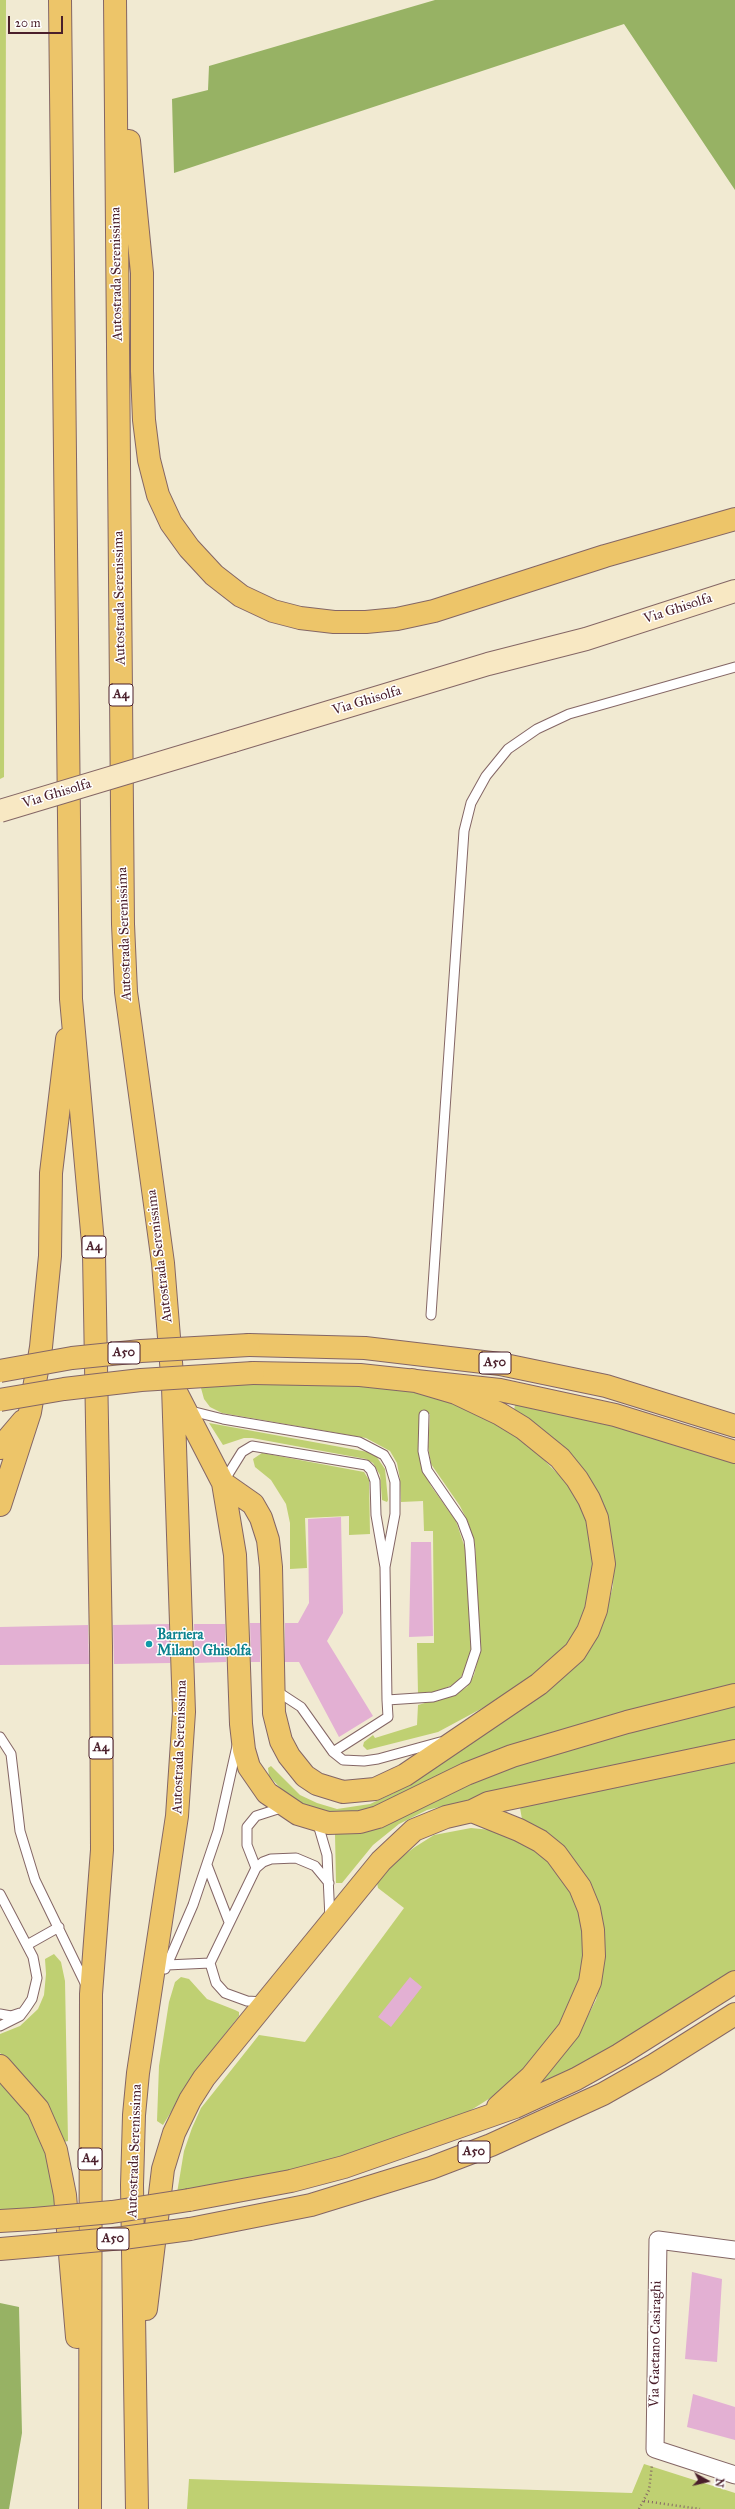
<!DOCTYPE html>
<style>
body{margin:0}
#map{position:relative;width:735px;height:2509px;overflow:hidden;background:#f1ead2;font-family:"IM FELL Great Primer",serif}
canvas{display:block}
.north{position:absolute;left:687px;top:2461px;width:40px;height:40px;-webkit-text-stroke:3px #fff;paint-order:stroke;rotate:98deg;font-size:11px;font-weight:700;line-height:16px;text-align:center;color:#4a1f2b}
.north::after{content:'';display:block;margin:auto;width:14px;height:18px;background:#4a1f2b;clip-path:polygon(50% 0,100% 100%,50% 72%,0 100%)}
.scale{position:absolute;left:8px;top:16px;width:55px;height:18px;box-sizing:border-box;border:2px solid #4a1f2b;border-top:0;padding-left:5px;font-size:12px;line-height:14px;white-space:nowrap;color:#4a1f2b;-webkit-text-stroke:3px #fff;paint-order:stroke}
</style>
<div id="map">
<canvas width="735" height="2509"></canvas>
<div class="north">N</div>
<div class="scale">20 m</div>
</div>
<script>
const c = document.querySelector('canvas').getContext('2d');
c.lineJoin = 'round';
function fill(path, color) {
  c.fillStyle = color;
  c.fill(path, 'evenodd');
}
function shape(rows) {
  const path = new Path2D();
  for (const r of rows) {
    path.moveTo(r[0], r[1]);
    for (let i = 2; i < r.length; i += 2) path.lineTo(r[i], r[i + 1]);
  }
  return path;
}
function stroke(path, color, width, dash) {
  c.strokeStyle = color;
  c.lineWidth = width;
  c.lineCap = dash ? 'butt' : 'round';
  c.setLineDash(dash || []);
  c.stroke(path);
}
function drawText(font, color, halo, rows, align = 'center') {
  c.font = font + ' "IM FELL Great Primer",serif';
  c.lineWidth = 3;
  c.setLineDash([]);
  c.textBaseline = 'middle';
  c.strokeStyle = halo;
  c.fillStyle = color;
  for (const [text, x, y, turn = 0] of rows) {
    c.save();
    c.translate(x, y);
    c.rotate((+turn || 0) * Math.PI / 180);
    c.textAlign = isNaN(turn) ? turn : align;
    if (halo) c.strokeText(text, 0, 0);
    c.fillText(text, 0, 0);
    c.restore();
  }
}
const green = shape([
 [0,0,6,0,4,777,0,779],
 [321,1382,409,1390,463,1407,495,1424,527,1443,572,1488,587,1517,593,1544,593,1577,588,1602,578,1627,563,1649,541,1671,503,1697,438,1732,367,1750,363,1746,364,1742,373,1735,375,1738,417,1725,418,1705,456,1694,467,1687,474,1675,480,1650,475,1544,468,1522,460,1506,431,1464,428,1447,430,1414,419,1413,419,1453,424,1470,431,1486,456,1521,466,1551,471,1648,470,1663,457,1683,436,1692,418,1694,417,1643,434,1643,433,1531,424,1531,423,1501,401,1502,400,1479,397,1463,390,1451,366,1438,222,1413,210,1407,204,1399,201,1388,204,1385],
 [519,1404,628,1429,735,1463,735,1687,369,1810,325,1815,292,1800,269,1776,268,1768,271,1766,300,1795,317,1803,337,1809,370,1804,394,1793,495,1724,585,1654,604,1620,613,1586,614,1553,609,1527,514,1410,515,1405],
 [209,1423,368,1452,376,1456,385,1469,388,1500,387,1502,382,1500,380,1475,373,1463,366,1459,252,1438,244,1438,223,1445],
 [262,1453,364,1472,369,1480,370,1534,349,1535,349,1516,305,1518,307,1568,290,1569,290,1523,286,1504,271,1480,255,1467,253,1459],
 [735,1704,735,1742,544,1782,427,1810,399,1824,373,1845,342,1883,336,1883,335,1834,453,1787,553,1753],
 [735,1760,735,1970,629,2041,544,2084,541,2079,561,2058,580,2031,596,2000,603,1971,605,1945,603,1921,596,1897,522,1819,520,1808,523,1805],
 [471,1828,491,1830,533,1847,552,1862,565,1878,582,1918,585,1966,568,2013,540,2055,495,2095,468,2112,315,2167,177,2193,184,2151,192,2128,201,2108,217,2088,259,2035,305,2042,404,1908,378,1888,377,1883,396,1861,415,1847,434,1835],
 [54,1954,61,1962,65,1981,68,2141,64,2142,11,2064,0,2053,0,2034,20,2026,38,2009,44,1995,46,1974,45,1959],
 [181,1977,189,1979,207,1999,235,2010,239,2012,239,2016,198,2068,163,2125,157,2121,159,2066,169,2002,175,1982],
 [0,2080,33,2117,47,2148,57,2208,0,2212],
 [644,2464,735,2493,735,2509,187,2509,189,2479,632,2493]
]);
const forest = shape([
 [435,0,735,0,735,190,624,24,174,173,172,99,208,90,209,66],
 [0,2303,19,2307,22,2433,9,2509,0,2509]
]);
const building = shape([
 [341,1517,343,1613,327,1641,373,1716,339,1737,299,1662,285,1662,285,1623,298,1623,309,1603,308,1519],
 [411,1542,431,1542,433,1636,409,1637],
 [250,1623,260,1623,260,1662,251,1662],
 [169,1624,170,1663,114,1664,113,1625],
 [194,1624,225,1624,226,1662,195,1663],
 [88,1625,89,1664,0,1665,0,1627],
 [410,1977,422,1987,391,2027,378,2017],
 [692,2272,722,2279,717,2362,685,2359],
 [693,2394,735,2407,735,2440,687,2427]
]);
const path = shape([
 [644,2501,700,2509],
 [639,2509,649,2490,652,2465]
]);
const lane = shape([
 [431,1315,464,831,471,803,486,776,508,749,537,729,569,714,735,667],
 [187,1410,223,1419,359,1442,384,1455,390,1465,395,1482,395,1514,385,1567,376,1515,375,1481,371,1470,366,1465,252,1446,242,1452,224,1481],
 [385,1567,387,1700,433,1697,453,1691,466,1680,476,1650,470,1550,469,1540,462,1521,427,1470,423,1451,424,1415],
 [275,1690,301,1707,333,1752,343,1760,364,1761,378,1759,440,1742],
 [0,1737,11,1754,20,1831,35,1880,86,1985],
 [333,1752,388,1717,387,1700],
 [317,1821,327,1855,330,1919],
 [207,1865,229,1922],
 [256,1868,263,1862,271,1859,296,1858,315,1866,329,1883],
 [0,1894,33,1957,37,1978,32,1999,26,2008,20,2016,0,2026],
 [27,1945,59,1927],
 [167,1965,193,1905,218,1831,237,1746],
 [165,1969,167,1965,210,1963],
 [264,2002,247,2001,225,1993,216,1983,210,1963,256,1868,247,1845,247,1827,256,1816,284,1807],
 [0,2014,11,2016,20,2013]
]);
const street = shape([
 [735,2250,658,2240,655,2449,735,2475]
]);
const secondary = shape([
 [233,741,488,664,586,639,735,591]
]);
const highway = shape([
 [60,0,71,999,94,1254,101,1646,102,1850,91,1994,90,2509],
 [115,0,123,924,126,992,163,1263,173,1387,184,1712,177,1816,138,2073,134,2115,132,2185,137,2509],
 [129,141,142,273,142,371,144,420,149,460,158,495,171,523,189,548,214,575,241,596,273,611,300,618,334,622,366,622,397,619,434,611,605,556,735,519],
 [249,1345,365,1348,500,1364,606,1386,735,1426],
 [253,1373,360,1375,500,1390,615,1415,735,1452],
 [175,1390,223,1483,235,1555,241,1724,244,1750,249,1767,267,1793,298,1814,328,1823,360,1822,378,1817,466,1774,512,1756,627,1722,735,1695],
 [0,1448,23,1421],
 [223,1483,253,1504,261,1518,268,1540,271,1567,274,1713,281,1741,289,1756,305,1776,317,1784,343,1792,375,1789,405,1775,539,1684,575,1652,588,1631,596,1610,604,1564,597,1518,589,1499,577,1479,560,1458,523,1428,500,1414,456,1393,412,1380],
 [0,1505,30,1412,41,1347,50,1256,51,1173,67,1039],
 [472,1811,519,1830,540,1841,556,1854,580,1887,589,1909,593,1930,594,1956,590,1982,569,2030,531,2077,498,2107],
 [0,2066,38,2109,56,2150,65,2195,77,2337],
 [189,2200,291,2181,344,2167,515,2107,576,2079,619,2055,735,1982],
 [0,2221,34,2219],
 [190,2229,311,2205,431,2168,491,2145,603,2094,654,2065,735,2014],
 [0,2249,35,2246],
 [146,2309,163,2169,174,2133,190,2100,204,2078,381,1861,414,1830,446,1817,472,1811,488,1803,735,1751]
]);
const secondaryBridge = shape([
 [0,811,233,741]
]);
const highwayBridge = shape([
 [0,1371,72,1358,141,1351,249,1345],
 [0,1400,64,1389,141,1380,253,1373],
 [34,2219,112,2212,189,2200],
 [35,2246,123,2238,190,2229]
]);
const markers = [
 [149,1644,4,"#0f9aa8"]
];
const shields = [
 [121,695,24],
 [94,1247,24],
 [124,1353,32],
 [495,1363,32],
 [101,1748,24],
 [474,2152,32],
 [90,2159,24],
 [113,2239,32]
];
const shieldNames = [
 ["A4",121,695],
 ["A4",94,1247],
 ["A50",124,1353],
 ["A50",495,1363],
 ["A4",101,1748],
 ["A50",474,2152],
 ["A4",90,2159],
 ["A50",113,2239]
];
const streetNames = [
 ["Autostrada Serenissima",117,274,-91],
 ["Autostrada Serenissima",120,598,-91],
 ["Via Ghisolfa",678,609,-18],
 ["Via Ghisolfa",367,701,-17],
 ["Via Ghisolfa",57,794,-17],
 ["Autostrada Serenissima",125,934,-92],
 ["Autostrada Serenissima",160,1256,-97],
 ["Autostrada Serenissima",180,1747,-88],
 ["Autostrada Serenissima",135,2151,-88],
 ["Via Gaetano Casiraghi",656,2344,-89]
];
const cultureNames = [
 ["Barriera",157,1636],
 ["Milano Ghisolfa",157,1652]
];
fill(green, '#bfd072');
fill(forest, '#97b264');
fill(building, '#e3b0d3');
stroke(lane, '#846665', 11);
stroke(street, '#846665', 19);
stroke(secondary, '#846665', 24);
stroke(highway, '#846665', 24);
stroke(path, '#846665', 2.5, [1, 3]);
stroke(lane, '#fff', 9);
stroke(street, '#fff', 17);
stroke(secondary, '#f8e8c3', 22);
stroke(highway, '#edc569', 22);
stroke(secondaryBridge, '#846665', 24, []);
stroke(highwayBridge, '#846665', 24, []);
stroke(secondaryBridge, '#f8e8c3', 22);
stroke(highwayBridge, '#edc569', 22);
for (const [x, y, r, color] of markers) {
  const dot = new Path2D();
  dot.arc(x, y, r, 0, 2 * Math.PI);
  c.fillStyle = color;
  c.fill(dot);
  stroke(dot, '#fff', 1.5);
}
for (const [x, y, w] of shields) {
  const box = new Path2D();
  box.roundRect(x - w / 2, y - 11, w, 22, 3);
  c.fillStyle = '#fff';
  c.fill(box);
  stroke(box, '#4a1f2b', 1);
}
drawText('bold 13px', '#4a1f2b', null, shieldNames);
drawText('14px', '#4a1f2b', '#fff', streetNames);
drawText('bold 14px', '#0d838f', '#fff', cultureNames, 'left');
</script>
